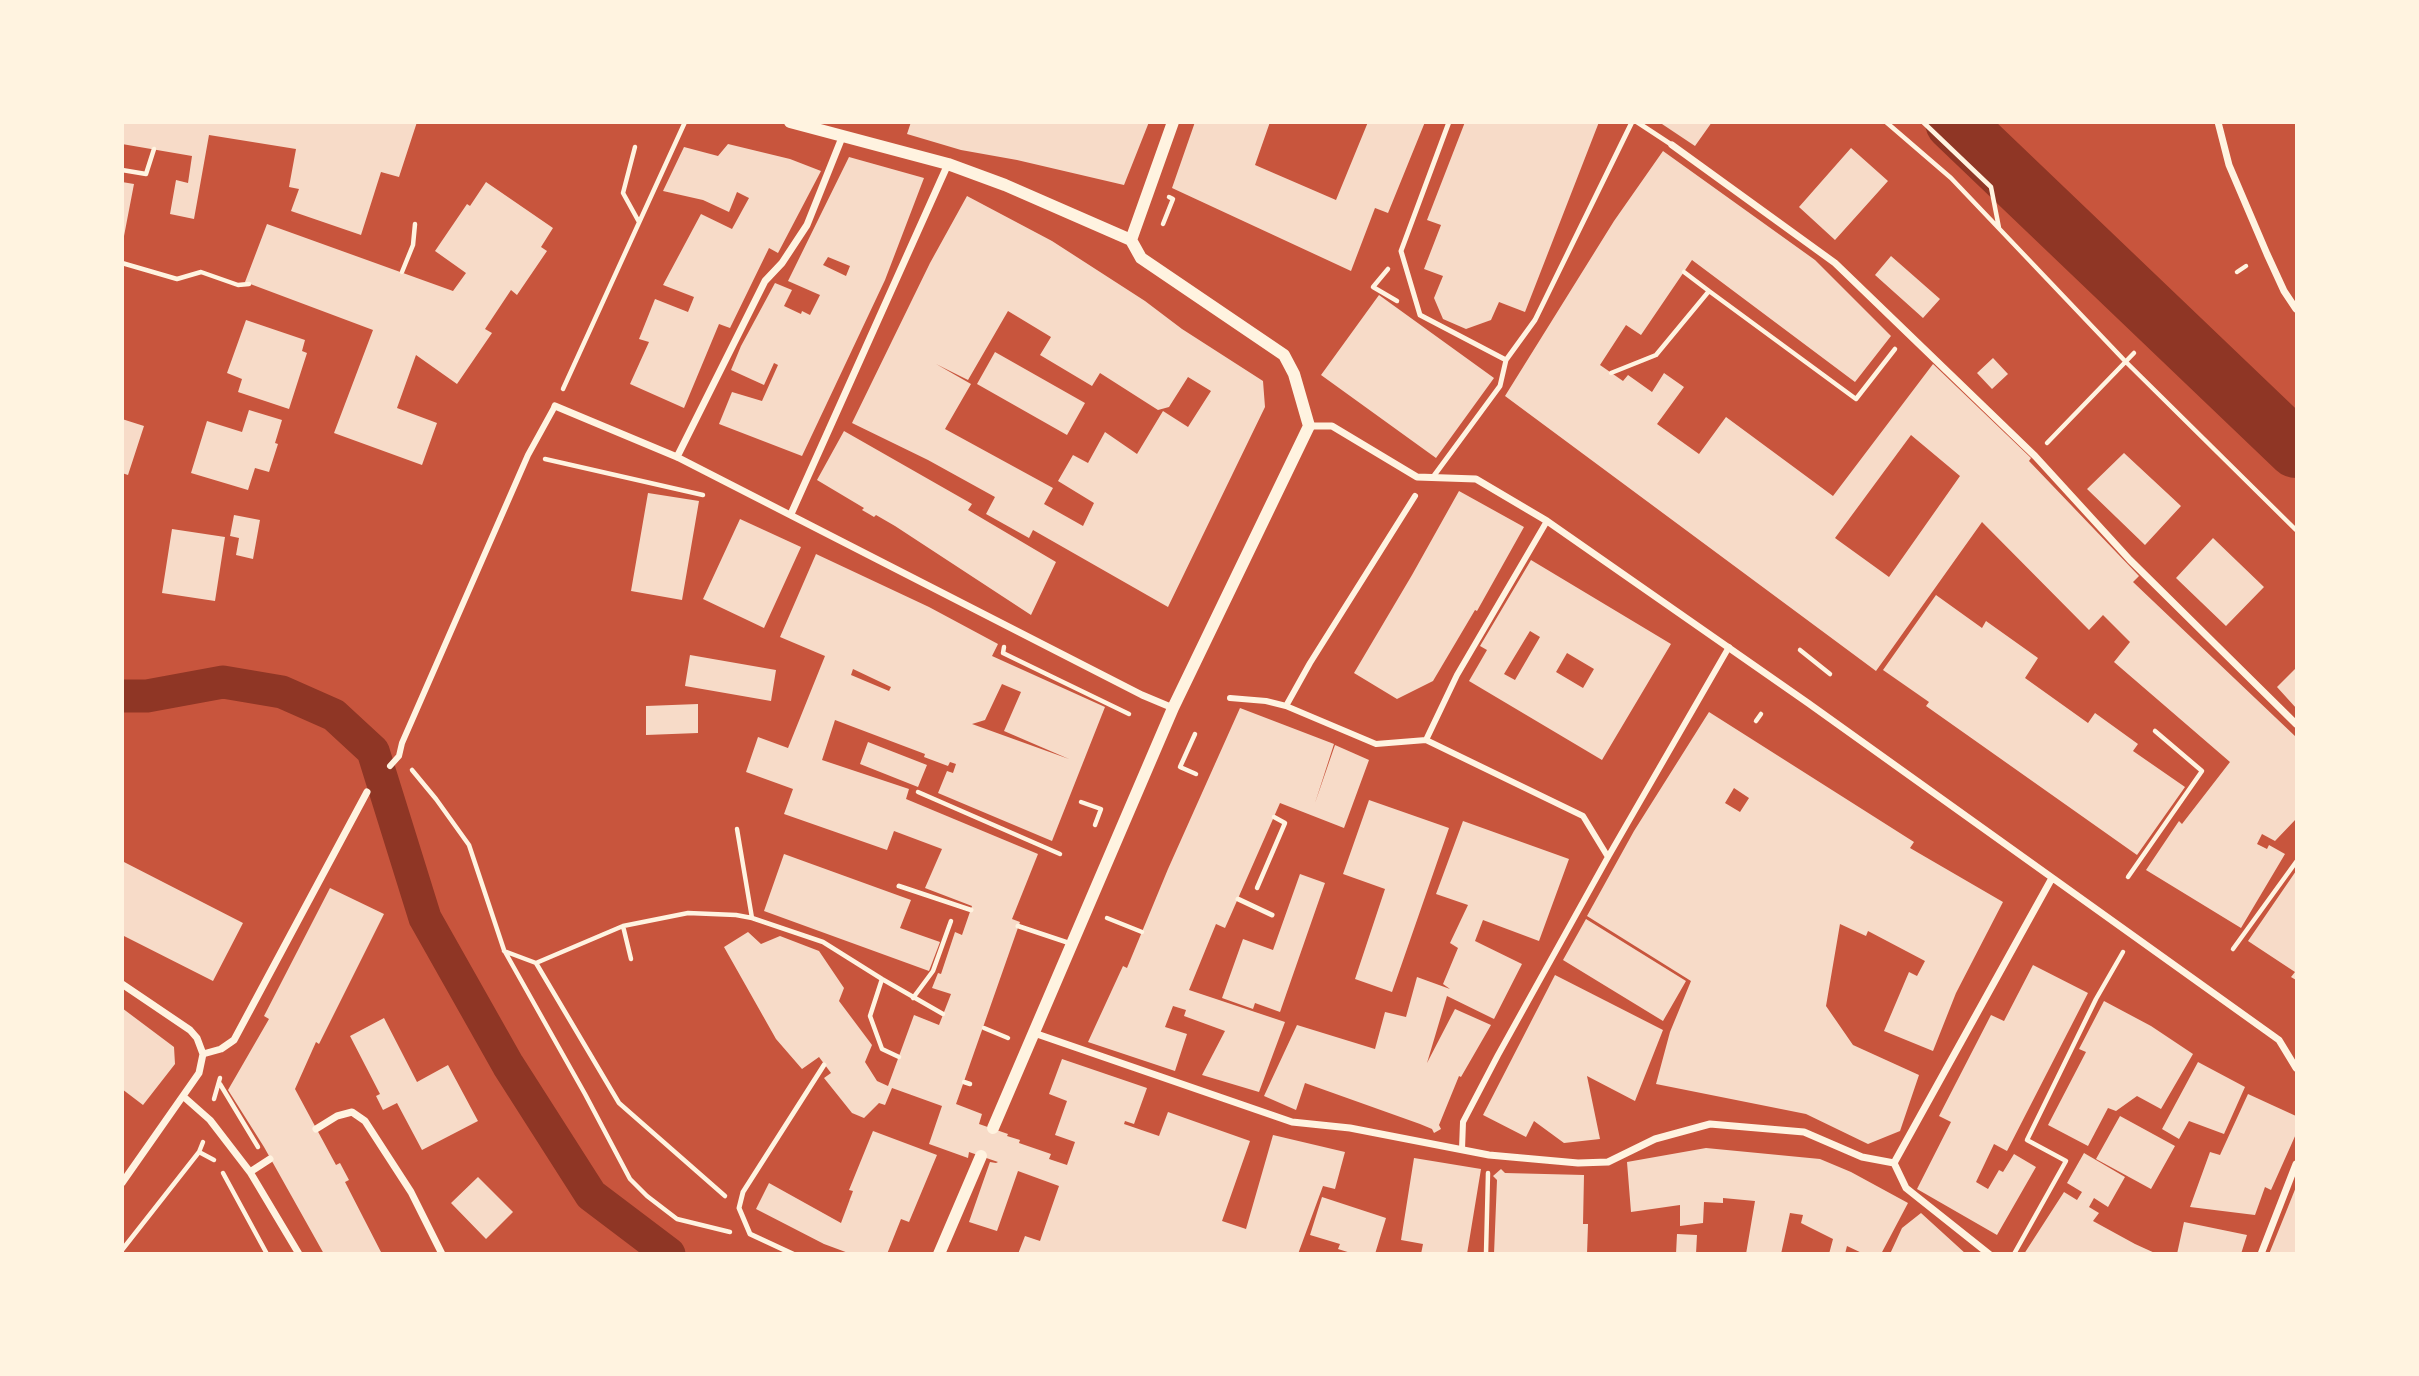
<!DOCTYPE html>
<style>
body{margin:0}
#map{position:relative;width:2419px;height:1376px;overflow:hidden;background:#c8553d;font-family:Poppins,sans-serif}
canvas{display:block}
.frame{position:absolute;inset:0;border:124px solid #fff3e0;pointer-events:none}
</style>
<div id="map">
<canvas width="2419" height="1376"></canvas>
<div class="frame"></div>
</div>
<script>
const c = document.querySelector('canvas').getContext('2d');
c.lineJoin = 'round';
function shape(rows) {
  const path = new Path2D();
  for (const r of rows) {
    path.moveTo(r[0], r[1]);
    for (let i = 2; i < r.length; i += 2) path.lineTo(r[i], r[i + 1]);
  }
  return path;
}
function stroke(path, color, width, dash) {
  c.strokeStyle = color;
  c.lineWidth = width;
  c.lineCap = dash ? 'butt' : 'round';
  c.setLineDash(dash || []);
  c.stroke(path);
}
function fill(path, color) {
  c.fillStyle = color;
  c.fill(path, 'evenodd');
}
const canal = shape([
 [122,696,147,696,223,682,282,692,334,715,373,751,425,918,508,1065,591,1195,669,1254]
]);
const river = shape([
 [1954,122,2296,449]
]);
const building = shape([
 [122,122,417,122,399,177,381,172,361,235,291,211,299,189,289,187,296,149,209,135,194,219,170,214,176,180,188,183,192,156,122,144],
 [911,122,1149,122,1124,185,1017,160,961,150,907,134],
 [1195,122,1270,122,1255,165,1336,200,1368,122,1425,122,1388,213,1375,208,1351,271,1172,188],
 [1465,122,1599,122,1525,312,1499,302,1491,320,1466,329,1443,319,1434,298,1443,276,1424,269,1441,225,1427,220],
 [1659,122,1712,122,1695,146],
 [728,144,790,159,821,171,778,253,769,248,730,328,719,324,684,408,630,384,649,342,639,339,655,299,688,312,694,297,663,285,701,214,732,229,749,198,737,192,729,212,703,200,663,191,684,147,718,156],
 [1851,148,1888,181,1835,240,1799,207],
 [1663,151,1815,260,1891,336,1855,382,1692,260,1641,335,1626,325,1600,365,1623,381,1628,375,1652,392,1664,373,1684,387,1657,424,1699,454,1726,417,1833,496,1933,364,2031,458,2029,461,2139,576,2133,582,2296,737,2296,819,2275,841,2262,834,2257,844,2267,849,2269,845,2285,854,2241,928,2146,870,2179,821,2182,824,2230,762,2114,662,2130,642,2103,615,2089,630,1982,522,1876,671,1505,396,1614,221],
 [1911,435,1960,476,1889,577,1835,538],
 [849,157,924,178,885,280,802,456,719,424,732,392,762,401,778,365,774,363,764,385,731,370,741,346,775,283,792,290,784,306,801,314,802,311,810,315,820,295,788,281],
 [828,257,850,266,846,276,823,265],
 [122,182,134,184,124,236,122,236],
 [486,182,553,228,541,247,547,251,517,295,511,290,485,329,492,333,457,384,416,355,397,408,437,423,422,465,334,433,373,330,245,282,267,224,453,291,466,273,435,251,467,204,470,206],
 [967,196,1052,241,1145,301,1182,329,1263,381,1265,407,1168,607,1033,530,1029,538,986,514,995,497,928,460,852,423,930,263],
 [1008,311,1051,337,1040,355,1092,386,1100,373,1158,410,1169,407,1188,377,1211,391,1188,427,1163,411,1137,454,1105,432,1088,463,1073,455,1058,481,1094,503,1083,526,1044,504,1053,488,945,429,971,384,936,364,968,380],
 [1891,256,1940,299,1923,318,1875,275],
 [1379,295,1494,378,1436,458,1321,375],
 [246,320,305,340,302,351,307,353,289,409,238,392,242,379,227,373],
 [995,352,1085,403,1067,435,977,384],
 [1993,358,2008,374,1992,389,1977,373],
 [249,410,282,420,275,443,278,444,269,472,255,468,248,490,191,473,207,421,242,432],
 [122,419,144,426,128,475,122,473],
 [844,431,972,504,968,510,1056,562,1031,615,895,526,876,515,874,517,869,514,862,510,864,508,817,480],
 [2124,453,2181,506,2145,545,2087,489],
 [1459,491,1524,527,1477,611,1475,610,1433,681,1397,699,1354,673,1412,575],
 [648,493,699,501,682,600,631,591],
 [234,515,260,520,253,559,236,555,239,538,230,536],
 [740,519,801,547,764,628,703,599],
 [172,529,225,537,215,601,162,593],
 [2213,538,2264,587,2226,626,2176,578],
 [816,554,929,607,998,644,992,656,1105,707,1052,841,938,793,947,771,953,773,956,764,950,762,948,766,924,757,925,754,835,720,822,760,909,789,906,799,1038,854,1012,919,1020,922,956,1104,982,1114,979,1124,1008,1134,1007,1136,1020,1140,1019,1143,1051,1154,1049,1159,1067,1165,1075,1142,1055,1135,1067,1101,1049,1094,1062,1059,1147,1088,1134,1124,1125,1121,1124,1124,1159,1136,1168,1112,1250,1141,1222,1221,1246,1229,1273,1135,1345,1152,1335,1189,1323,1186,1298,1254,1018,1254,1025,1236,1040,1241,1059,1186,1018,1171,997,1231,969,1222,990,1162,996,1163,998,1162,969,1152,968,1158,929,1144,942,1106,892,1088,885,1105,879,1103,864,1118,852,1113,824,1078,831,1073,819,1057,802,1069,776,1039,724,947,748,932,761,944,780,936,819,951,844,988,839,1001,872,1045,865,1062,877,1081,888,1086,914,1015,939,1025,951,994,932,988,938,973,941,974,955,932,962,935,972,906,925,888,942,849,894,831,887,850,784,814,793,789,746,772,758,737,788,748,825,656,780,637],
 [853,669,891,687,889,691,851,675],
 [1002,684,1021,692,1004,731,1069,759,972,724,985,720],
 [1531,560,1671,644,1602,760,1469,681,1487,650,1480,646],
 [1530,631,1540,637,1515,680,1504,674],
 [1567,653,1594,669,1583,688,1556,672],
 [1936,595,1982,628,1986,621,2038,658,2025,678,2088,723,2095,713,2138,744,2133,751,2185,787,2137,855,1926,706,1929,702,1883,670],
 [690,655,776,670,771,701,685,686],
 [2296,668,2296,708,2277,687],
 [698,704,698,733,646,735,646,706],
 [1240,708,1334,744,1315,803,1335,745,1369,760,1344,828,1280,803,1225,928,1216,924,1189,990,1285,1022,1259,1092,1202,1075,1225,1031,1184,1016,1186,1010,1173,1006,1165,1027,1187,1034,1175,1071,1088,1042,1123,966,1127,968,1168,869],
 [1709,712,1914,842,1910,848,2003,902,1956,993,1933,1051,1884,1031,1909,972,1917,976,1925,961,1868,931,1866,936,1840,924,1826,1006,1853,1045,1919,1075,1900,1131,1868,1144,1806,1114,1656,1084,1670,1032,1691,981,1587,916,1634,831],
 [1734,788,1749,798,1740,812,1725,803],
 [868,742,927,765,918,787,860,764],
 [1369,800,1449,828,1392,992,1355,979,1385,889,1343,874],
 [1463,821,1569,859,1539,941,1483,920,1475,941,1522,964,1494,1019,1447,996,1427,1063,1455,1009,1491,1025,1461,1077,1459,1076,1439,1125,1441,1129,1434,1133,1432,1129,1420,1124,1305,1083,1296,1110,1264,1096,1297,1025,1375,1049,1385,1012,1406,1017,1417,977,1450,989,1443,984,1458,948,1450,943,1468,905,1436,894],
 [784,854,911,900,900,928,940,942,929,971,764,911],
 [122,861,243,923,213,981,122,935],
 [2296,871,2296,980,2291,977,2295,972,2248,941],
 [1300,874,1325,883,1280,1012,1255,1003,1253,1009,1222,998,1243,939,1273,950],
 [330,888,384,914,319,1044,316,1042,295,1089,336,1165,340,1163,349,1180,345,1182,382,1254,324,1254,264,1147,228,1090,269,1019,264,1016],
 [1586,919,1686,981,1663,1021,1563,960],
 [2033,965,2088,993,2007,1151,1994,1144,1976,1182,1988,1189,1999,1170,2003,1172,2014,1154,2036,1167,1997,1235,1917,1189,1951,1122,1939,1116,1991,1015,2004,1021],
 [1555,975,1663,1030,1635,1101,1587,1076,1600,1139,1564,1143,1534,1121,1526,1137,1483,1115],
 [2104,1001,2151,1026,2193,1054,2161,1109,2137,1096,2116,1111,2108,1108,2088,1146,2048,1125,2086,1052,2079,1049],
 [122,1008,174,1047,175,1064,143,1105,122,1089],
 [384,1018,417,1082,448,1065,478,1121,422,1150,397,1103,383,1110,376,1096,380,1094,350,1036],
 [2198,1062,2245,1087,2224,1134,2189,1121,2179,1139,2162,1129],
 [2248,1094,2296,1116,2296,1134,2271,1190,2265,1187,2255,1215,2190,1207,2210,1152,2220,1155],
 [2120,1116,2175,1146,2151,1189,2096,1159],
 [873,1131,937,1155,909,1222,901,1219,887,1254,851,1254,824,1244,756,1209,769,1183,841,1223,853,1191,849,1190],
 [1706,1148,1820,1159,1851,1172,1908,1203,1881,1254,1864,1254,1847,1246,1845,1254,1829,1254,1833,1239,1801,1223,1803,1215,1790,1213,1781,1254,1746,1254,1755,1201,1723,1198,1723,1203,1704,1202,1703,1223,1680,1226,1680,1205,1631,1212,1627,1162],
 [2084,1153,2125,1177,2108,1207,2094,1198,2089,1207,2099,1213,2093,1221,2135,1244,2157,1254,2024,1254,2064,1192,2077,1200,2082,1192,2067,1183],
 [1414,1158,1481,1169,1467,1254,1421,1254,1423,1244,1401,1240],
 [1501,1169,1505,1173,1584,1175,1583,1224,1588,1224,1587,1254,1494,1254,1497,1180,1493,1176],
 [478,1177,513,1212,486,1239,451,1203],
 [2296,1187,2296,1254,2269,1254,2284,1217],
 [1322,1197,1386,1218,1375,1254,1354,1254,1338,1249,1340,1244,1310,1235],
 [1921,1213,1966,1254,1890,1254,1902,1228],
 [2184,1222,2247,1235,2241,1254,2177,1254],
 [1677,1234,1697,1235,1696,1254,1676,1254]
]);
const path = shape([
 [1886,122,1951,178,2125,361,2296,530],
 [1923,122,1991,187,1999,228],
 [635,147,623,193,639,222],
 [122,170,146,174,154,149],
 [1163,224,1173,199,1169,197],
 [122,263,177,279,201,272,238,285,249,284],
 [1388,269,1373,287,1397,301],
 [402,272,413,245,415,224],
 [1684,272,1709,291],
 [2237,272,2246,266],
 [1611,373,1656,355,1709,291,1856,399,1895,349],
 [563,389,685,122],
 [2047,443,2134,353],
 [545,459,703,495],
 [1004,647,1003,653,1129,714],
 [1800,650,1830,674],
 [1756,721,1761,714],
 [1195,734,1180,767,1196,774],
 [412,770,436,799,469,845,504,950,585,1094,630,1179,647,1196,677,1219,730,1232],
 [918,792,1060,854],
 [1081,802,1101,809,1095,825],
 [737,829,752,918],
 [2128,877,2202,771,2155,731],
 [1257,888,1285,823,1274,817],
 [1107,918,1142,932],
 [623,926,631,959],
 [2233,949,2296,862],
 [504,951,536,963,623,926,688,913,736,915,752,918,823,942,882,979,943,1014],
 [536,963,619,1103,725,1196],
 [882,979,870,1016,882,1049,899,1057],
 [913,998,933,971,951,921],
 [984,1028,1008,1038],
 [964,1082,970,1084],
 [220,1084,258,1147],
 [214,1099,220,1078],
 [199,1152,214,1160],
 [223,1173,267,1254],
 [122,1250,199,1152,203,1142],
 [1486,1254,1488,1173],
 [2014,1254,2066,1161,2027,1140,2096,999,2123,952]
]);
const service = shape([
 [1449,122,1401,251,1420,315,1506,360],
 [1637,122,1672,145],
 [1433,477,1500,386,1506,360,1535,320,1632,122],
 [899,886,971,910],
 [1238,899,1272,915],
 [1018,926,1072,944],
 [793,1254,750,1234,739,1208,743,1192,824,1065]
]);
const pedestrian = shape([
 [1230,698,1266,701,1286,706,1376,744,1426,740,1583,816,1608,857],
 [1286,706,1310,663,1415,496],
 [1426,740,1457,675,1547,521],
 [390,766,399,756,402,743,528,455,555,406],
 [1462,1149,1463,1122,1498,1055,1608,857,1729,647]
]);
const minor = shape([
 [2218,122,2229,165,2267,254,2284,291,2296,309],
 [1672,145,1835,263,2035,456,2130,560,2296,724],
 [555,406,677,457,1142,695,1173,708],
 [1309,426,1332,426,1417,477,1476,479,1547,521,1808,703,2279,1040,2296,1068],
 [677,457,765,281,782,263,807,225,843,135],
 [791,514,948,164],
 [122,984,190,1030,197,1038,203,1054,199,1073,122,1183],
 [1034,1033,1292,1122,1350,1128,1489,1155,1578,1163,1608,1162,1655,1139,1710,1124,1804,1132,1862,1157,1894,1163],
 [203,1054,221,1049,234,1040,367,792],
 [184,1097,210,1120,250,1172,299,1254],
 [316,1129,337,1116,352,1112,365,1121,411,1192,442,1254],
 [1894,1163,2052,878],
 [1894,1163,1906,1188,1989,1254],
 [250,1172,270,1159],
 [2261,1254,2296,1164]
]);
const tertiary = shape([
 [790,122,948,164,1005,185,1131,240,1141,258,1284,355,1294,374,1309,426,1173,708,993,1128],
 [1131,240,1173,122],
 [939,1254,981,1156]
]);
stroke(canal, '#8f3625', 33);
stroke(river, '#8f3625', 58);
fill(building, '#f7dbc8');
stroke(path, '#fff3e0', 4.5);
stroke(service, '#fff3e0', 5);
stroke(pedestrian, '#fff3e0', 6);
stroke(minor, '#fff3e0', 7);
stroke(tertiary, '#fff3e0', 12);
</script>
